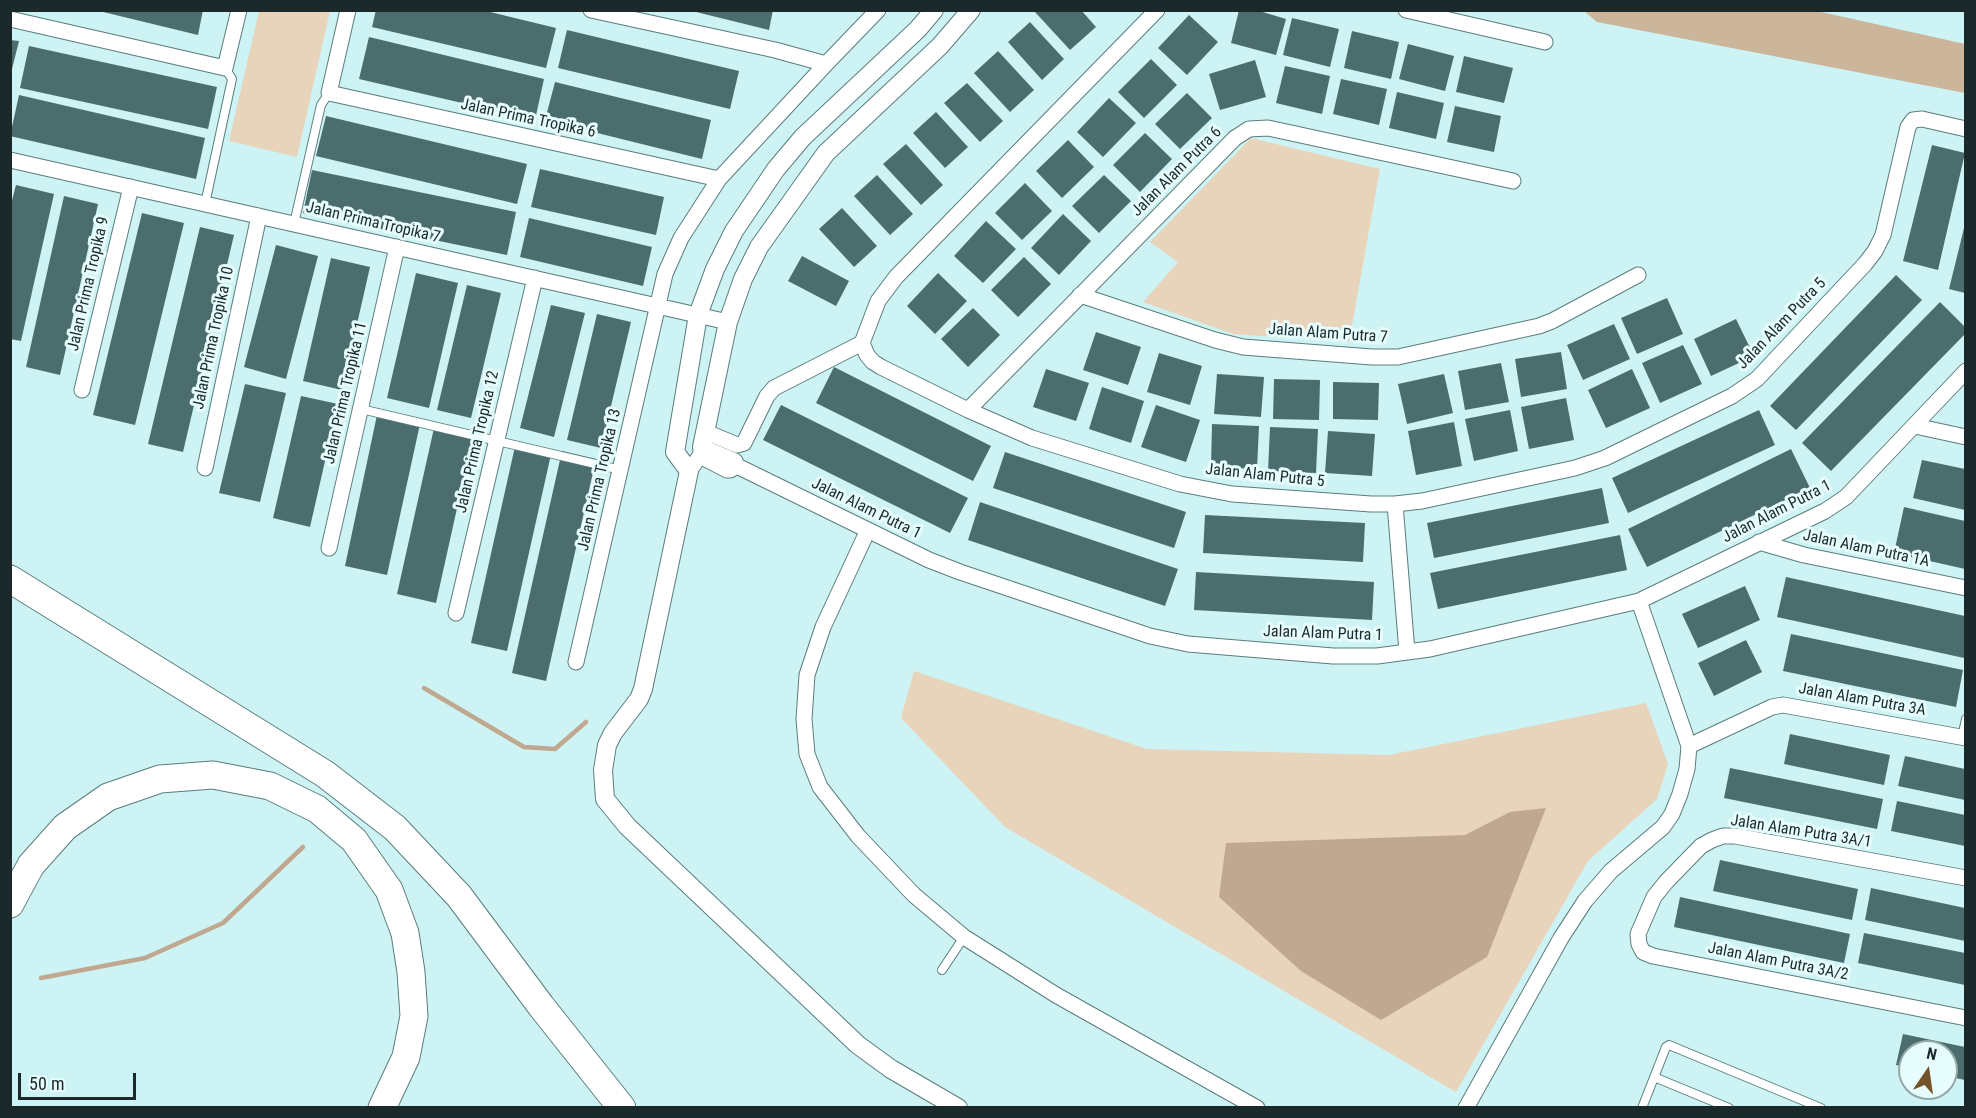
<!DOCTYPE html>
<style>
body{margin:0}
#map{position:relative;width:1976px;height:1118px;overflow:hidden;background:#cef3f4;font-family:"Roboto Condensed",sans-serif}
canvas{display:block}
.frame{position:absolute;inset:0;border:12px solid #1b292a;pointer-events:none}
.north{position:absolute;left:1898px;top:1040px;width:60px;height:60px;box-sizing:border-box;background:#e7fdfd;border:2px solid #95a8a9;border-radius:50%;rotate:13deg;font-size:16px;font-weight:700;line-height:24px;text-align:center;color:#1b292a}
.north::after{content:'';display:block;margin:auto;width:21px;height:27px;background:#74532a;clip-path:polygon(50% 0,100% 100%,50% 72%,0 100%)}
.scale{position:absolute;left:18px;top:1073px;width:118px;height:27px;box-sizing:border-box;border:3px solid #1b292a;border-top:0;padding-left:8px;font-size:18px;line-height:21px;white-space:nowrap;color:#1b292a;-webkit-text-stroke:4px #e7fdfd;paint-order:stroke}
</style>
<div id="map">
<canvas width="1976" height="1118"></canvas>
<div class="frame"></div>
<div class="north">N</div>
<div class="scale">50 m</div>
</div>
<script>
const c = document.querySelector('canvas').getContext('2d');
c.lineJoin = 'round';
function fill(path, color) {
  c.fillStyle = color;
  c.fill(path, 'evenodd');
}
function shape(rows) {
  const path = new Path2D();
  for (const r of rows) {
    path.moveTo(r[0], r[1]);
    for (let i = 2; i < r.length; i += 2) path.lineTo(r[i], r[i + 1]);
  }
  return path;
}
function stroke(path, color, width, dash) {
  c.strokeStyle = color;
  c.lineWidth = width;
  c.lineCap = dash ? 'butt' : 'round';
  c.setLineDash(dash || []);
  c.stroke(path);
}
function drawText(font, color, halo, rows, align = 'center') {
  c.font = font + ' "Roboto Condensed",sans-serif';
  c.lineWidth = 6;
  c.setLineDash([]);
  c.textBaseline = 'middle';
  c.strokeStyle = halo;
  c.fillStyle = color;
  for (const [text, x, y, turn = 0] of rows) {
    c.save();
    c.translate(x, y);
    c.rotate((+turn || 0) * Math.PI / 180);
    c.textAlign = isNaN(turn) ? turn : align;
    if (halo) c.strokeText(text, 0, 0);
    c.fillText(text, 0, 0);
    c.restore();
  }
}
const green = shape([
 [259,11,330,11,297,157,229,141],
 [1251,138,1380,169,1349,342,1233,334,1143,302,1178,262,1150,242],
 [914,671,1147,749,1389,755,1646,703,1668,764,1657,799,1588,861,1456,1092,1005,827,901,718]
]);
const forest = shape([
 [1584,11,1817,11,1965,44,1965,93,1597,22]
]);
const water = shape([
 [1546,808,1487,957,1381,1020,1301,971,1219,897,1226,843,1465,835,1510,812]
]);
const stream = shape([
 [424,688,524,747,555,749,586,722],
 [41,978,145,958,223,923,303,847]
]);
const building = shape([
 [95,10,203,10,198,35],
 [376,10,482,10,556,28,546,68,372,27],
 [688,10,773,10,769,30],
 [1037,10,1081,10,1096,27,1070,50,1035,12],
 [1239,10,1256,10,1286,19,1276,55,1231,43],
 [1189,15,1218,42,1187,75,1158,48],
 [1292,18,1339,29,1330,67,1283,55],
 [1030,22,1064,59,1042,80,1008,42],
 [567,30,739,71,730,109,558,68],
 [1352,31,1399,42,1391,79,1344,68],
 [369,37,544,79,535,120,359,79],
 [10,40,19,41,11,73,10,73],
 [1408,44,1454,56,1445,91,1399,79],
 [29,46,217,87,208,129,20,88],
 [998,51,1034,90,1010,112,974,73],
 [1464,56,1513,68,1504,103,1456,92],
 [1151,59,1177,85,1144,118,1118,92],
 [1255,60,1266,97,1220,110,1209,74],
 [1285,66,1330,76,1322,114,1276,103],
 [1341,79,1387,89,1379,125,1333,114],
 [555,82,711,120,702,159,545,120],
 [967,83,1003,121,980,142,944,103],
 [1397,92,1444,103,1436,139,1389,128],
 [1187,93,1212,118,1180,149,1155,124],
 [19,95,205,138,196,179,10,136],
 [1109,98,1136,123,1103,157,1077,132],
 [1455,106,1501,116,1494,152,1447,142],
 [936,112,968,147,945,168,913,133],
 [326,116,527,164,517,204,316,156],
 [1145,133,1172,159,1140,192,1113,165],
 [1068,140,1094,167,1062,198,1036,171],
 [906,144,943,185,921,205,883,164],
 [1932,145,1965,153,1938,270,1903,261],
 [540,169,664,197,656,235,531,207],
 [312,170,516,212,507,255,303,213],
 [877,175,913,214,890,235,854,196],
 [1104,175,1131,201,1099,233,1072,206],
 [1025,183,1052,211,1022,240,995,213],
 [16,185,54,194,21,341,10,339,10,208],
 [64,196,98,204,60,375,26,367],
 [842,208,877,246,854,267,819,229],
 [142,213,184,223,135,425,93,415],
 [1063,214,1091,241,1059,275,1031,248],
 [529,218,652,247,643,286,520,257],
 [986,221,1016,249,983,283,954,256],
 [1965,224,1965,293,1949,289],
 [200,227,234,235,183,452,148,444],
 [276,245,318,256,286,379,244,367],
 [802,256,849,281,836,306,788,281],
 [1024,257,1051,284,1018,317,991,290],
 [331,258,370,267,342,390,303,381],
 [416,273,458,283,429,408,387,398],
 [938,273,967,301,935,334,907,306],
 [1896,275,1922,300,1796,430,1770,406],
 [467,285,501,293,471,418,437,410],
 [1667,298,1683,334,1637,354,1621,318],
 [1940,302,1965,327,1965,334,1831,471,1802,443],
 [551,305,585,313,554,437,520,428],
 [973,308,1000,335,968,367,941,339],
 [597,314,631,322,601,448,567,440],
 [1736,319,1754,356,1711,376,1694,339],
 [1614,324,1630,359,1583,380,1567,345],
 [1096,332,1141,347,1128,385,1083,370],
 [1683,345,1702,384,1660,403,1642,363],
 [1561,352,1567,389,1521,397,1515,359],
 [1159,353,1202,366,1190,405,1147,392],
 [1501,363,1509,402,1465,410,1458,371],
 [834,367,991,446,973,481,816,403],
 [1046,369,1089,383,1076,421,1033,407],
 [1632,369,1650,408,1606,428,1588,390],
 [1217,374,1264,377,1261,417,1214,414],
 [1444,374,1453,413,1407,424,1398,384],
 [1274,379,1320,380,1319,420,1273,419],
 [1333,382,1379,383,1378,420,1333,419],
 [245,384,286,393,260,502,219,493],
 [1102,387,1144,401,1131,443,1089,429],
 [301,396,338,404,310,527,273,518],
 [1566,398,1574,440,1529,449,1521,407],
 [781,405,968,498,950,533,763,440],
 [1156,405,1200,420,1186,462,1141,447],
 [1510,410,1518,451,1474,461,1465,419],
 [1759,410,1775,445,1628,513,1612,478],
 [377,415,420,424,387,575,345,566],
 [1454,422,1462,466,1416,475,1408,431],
 [1212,424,1259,426,1257,469,1211,467],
 [1270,427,1318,429,1316,473,1268,471],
 [434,428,473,436,436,603,397,594],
 [1328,431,1375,434,1372,476,1325,473],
 [516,442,552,450,507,651,471,643],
 [1791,449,1810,488,1647,567,1628,529],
 [562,451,596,459,546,681,512,673],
 [1005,452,1186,512,1174,548,993,488],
 [1922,460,1965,469,1965,510,1913,498],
 [1602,488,1609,523,1434,558,1427,523],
 [980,502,1178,569,1165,606,968,540],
 [1904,507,1965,521,1965,569,1894,553],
 [1205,515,1365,523,1363,562,1203,553],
 [1620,535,1627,570,1438,609,1430,573],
 [1196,572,1374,582,1372,620,1194,610],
 [1786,577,1965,616,1965,650,1964,658,1777,617],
 [1745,586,1760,620,1698,648,1682,614],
 [1791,634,1963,670,1956,707,1783,671],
 [1746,640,1762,672,1714,696,1698,663],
 [1790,734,1890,755,1884,785,1784,764],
 [1905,756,1965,769,1965,800,1898,786],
 [1730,768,1883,799,1877,829,1724,798],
 [1897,801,1965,815,1965,846,1891,831],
 [1720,860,1858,889,1852,920,1713,891],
 [1871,888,1965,908,1965,941,1865,920],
 [1680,897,1850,934,1844,963,1674,927],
 [1864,933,1965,953,1965,985,1858,963],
 [1903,1034,1965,1047,1965,1080,1946,1076,1946,1052,1910,1052,1910,1068,1896,1065]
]);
const service = shape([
 [205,204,232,79,225,68],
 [294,224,321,105,329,93],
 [361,409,621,470],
 [1962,737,1966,719],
 [942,970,964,937],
 [1654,1077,1729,1108],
 [1642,1108,1666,1047,1669,1045,1821,1108]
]);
const minor = shape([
 [348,10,329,93,719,179],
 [591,10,775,50,826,64],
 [1157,10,896,277,878,301,862,343,867,355,873,362,881,367,968,410,1032,438,1180,484,1232,494,1371,504,1395,504,1422,501,1575,468,1605,458,1732,396,1757,379,1865,264,1875,251,1883,235,1908,127,1913,120,1922,119,1966,129],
 [1406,10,1545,42],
 [10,19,225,68,239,10],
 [10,160,728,322],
 [1080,295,1215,340,1243,347,1372,357,1398,357,1539,326,1552,321,1638,275],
 [82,390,131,187],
 [968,410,1235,138,1249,129,1268,128,1513,181],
 [1915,426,1966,437],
 [706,432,737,445,744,443,767,396,774,388,862,343],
 [700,456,727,470,730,470,737,466],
 [737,466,929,560,960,572,1150,636,1188,644,1333,656,1377,656,1430,649,1639,601,1825,511,1846,497,1966,371],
 [205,468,259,216],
 [689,471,700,456,702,447,735,461,737,466],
 [1395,504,1407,652],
 [868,530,823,627,807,675,804,719,807,754,820,787,858,836,914,895,964,937,1056,995,1257,1108],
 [1759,542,1804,555,1966,588],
 [329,548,397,247],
 [456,613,535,278],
 [576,662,665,274,681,238,719,179,826,64,878,10],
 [1689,746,1772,707,1783,705,1966,738],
 [1966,878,1735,836,1723,836,1712,840,1701,846,1666,882,1654,897,1638,934,1639,944,1643,952,1653,956,1966,1018],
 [1466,1108,1561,938,1585,901,1611,871,1663,827,1672,814,1680,794,1687,769,1689,746,1639,601]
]);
const tertiary = shape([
 [934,10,918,29,803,137,776,169,734,231,715,269,698,315,675,452,689,471,643,689,639,699,613,733,607,745,603,770,605,799,627,826,858,1045,891,1069,958,1108],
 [702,447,728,322,743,279,759,247,826,153,940,46,971,10]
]);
const motorway = shape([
 [10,579,325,774,395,828,459,896,541,1006,622,1108],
 [10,904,31,865,65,827,108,797,160,779,213,775,270,786,317,809,354,840,389,890,405,933,411,972,414,1016,406,1057,382,1108]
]);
const streetNames = [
 ["Jalan Prima Tropika 6",528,119,12],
 ["Jalan Alam Putra 6",1177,172,-45],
 ["Jalan Prima Tropika 7",373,223,13],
 ["Jalan Prima Tropika 9",89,284,-77],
 ["Jalan Alam Putra 5",1782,324,-46],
 ["Jalan Alam Putra 7",1328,334,4],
 ["Jalan Prima Tropika 10",214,338,-78],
 ["Jalan Prima Tropika 11",346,393,-77],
 ["Jalan Prima Tropika 12",478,442,-77],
 ["Jalan Alam Putra 5",1265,476,6],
 ["Jalan Prima Tropika 13",600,480,-77],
 ["Jalan Alam Putra 1",866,509,26],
 ["Jalan Alam Putra 1",1777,512,-27],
 ["Jalan Alam Putra 1A",1866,549,12],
 ["Jalan Alam Putra 1",1323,634,2],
 ["Jalan Alam Putra 3A",1862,700,10],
 ["Jalan Alam Putra 3A/1",1801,832,9],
 ["Jalan Alam Putra 3A/2",1778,962,11]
];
fill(green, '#e8d3bb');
fill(forest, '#cbb59b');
fill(water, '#bfa88f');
stroke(stream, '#bfa88f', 4.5);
fill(building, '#4c6d6e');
stroke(service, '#5a7d7d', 10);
stroke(minor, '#5a7d7d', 17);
stroke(tertiary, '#5a7d7d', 20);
stroke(motorway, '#5a7d7d', 29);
stroke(service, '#fff', 8);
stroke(minor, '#fff', 15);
stroke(tertiary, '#fff', 18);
stroke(motorway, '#fff', 27);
drawText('16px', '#1b292a', '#e7fdfd', streetNames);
</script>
